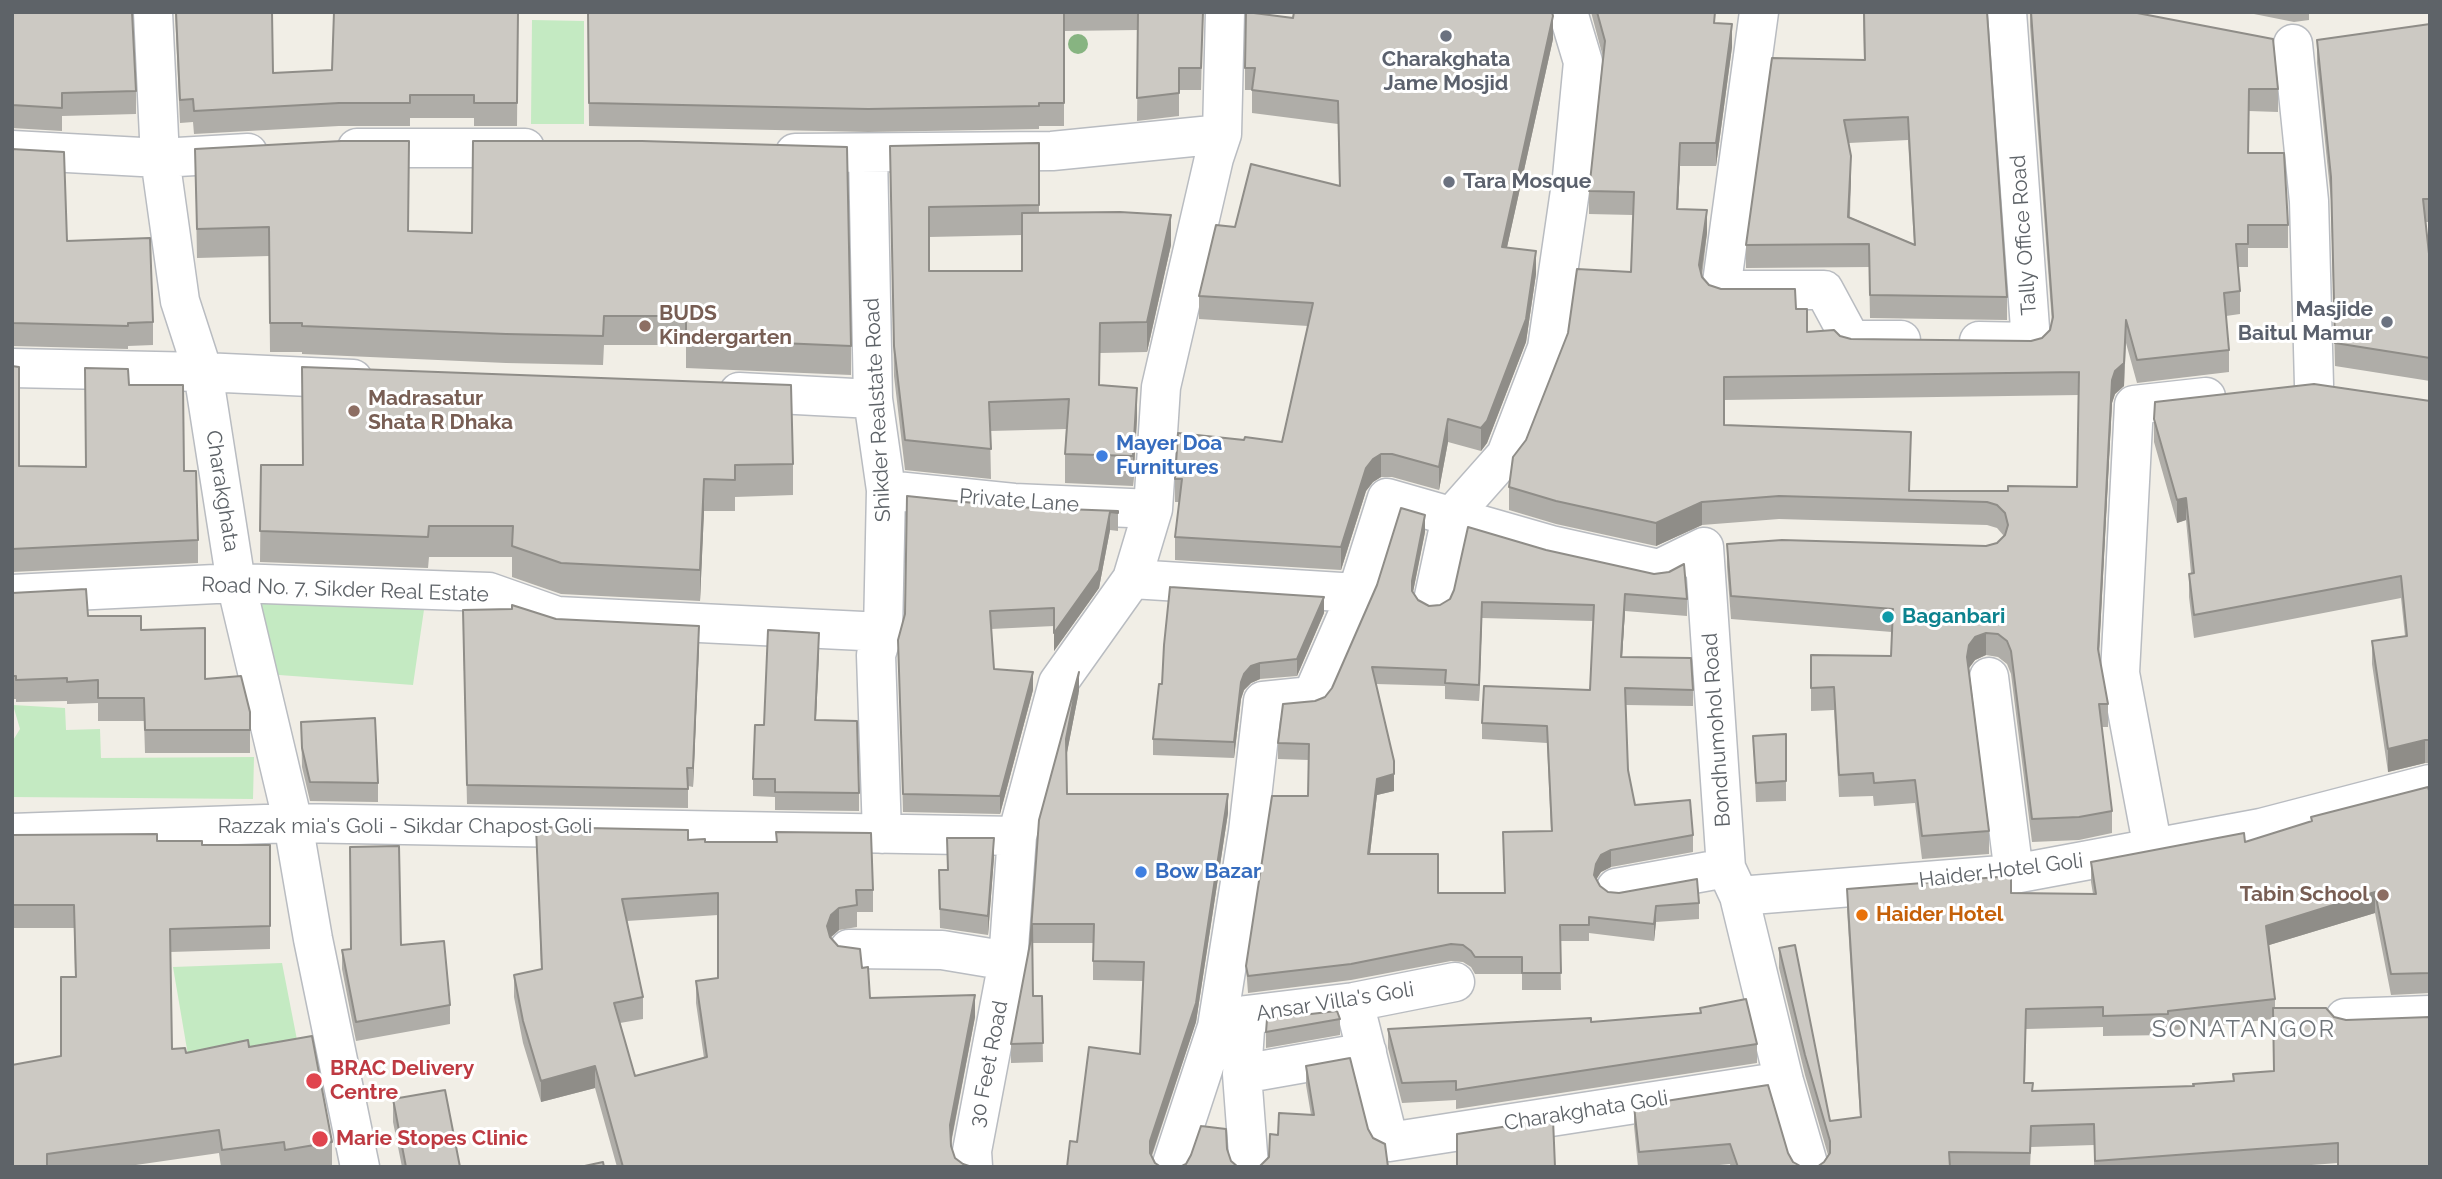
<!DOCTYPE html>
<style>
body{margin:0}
#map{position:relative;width:2442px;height:1179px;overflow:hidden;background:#f1eee6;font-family:Raleway,sans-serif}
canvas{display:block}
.frame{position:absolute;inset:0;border:14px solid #5e6368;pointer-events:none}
</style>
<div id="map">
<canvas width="2442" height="1179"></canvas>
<div class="frame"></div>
</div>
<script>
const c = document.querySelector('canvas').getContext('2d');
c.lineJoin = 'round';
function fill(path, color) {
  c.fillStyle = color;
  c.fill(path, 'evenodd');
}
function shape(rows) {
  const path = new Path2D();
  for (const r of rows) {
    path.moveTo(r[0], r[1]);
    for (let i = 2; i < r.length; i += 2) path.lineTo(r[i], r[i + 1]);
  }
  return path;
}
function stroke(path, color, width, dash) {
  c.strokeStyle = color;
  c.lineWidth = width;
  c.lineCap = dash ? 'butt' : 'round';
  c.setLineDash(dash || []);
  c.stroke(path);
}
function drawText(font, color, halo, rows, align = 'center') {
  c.font = font + ' Raleway,sans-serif';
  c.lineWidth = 6;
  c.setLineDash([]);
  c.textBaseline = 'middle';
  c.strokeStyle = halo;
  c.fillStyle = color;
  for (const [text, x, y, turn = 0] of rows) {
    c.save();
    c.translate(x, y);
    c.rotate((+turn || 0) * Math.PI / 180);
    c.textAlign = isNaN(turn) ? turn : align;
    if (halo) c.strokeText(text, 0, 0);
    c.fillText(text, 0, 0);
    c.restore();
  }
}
const green = shape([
 [532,20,584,21,584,124,531,124],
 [254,591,426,596,413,685,266,674],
 [13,705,65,708,66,730,100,729,101,758,254,757,253,799,12,797,12,742,20,729],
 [282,963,299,1050,189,1061,173,967]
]);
const minor = shape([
 [153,12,160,158,180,301,203,372,236,583,293,823,313,939,360,1167],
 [1759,12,1721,290,1824,290,1851,340,1901,340],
 [2293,44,2309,201,2314,385],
 [357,148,525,148],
 [12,150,160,158,248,153],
 [795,153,1052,151,1222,134],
 [868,154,873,399,886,490,883,632,876,655,882,834],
 [1979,341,2031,342,2007,12],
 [12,368,203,372,353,379],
 [739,392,873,399],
 [886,490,1014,503,1153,509],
 [1132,579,1357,593],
 [12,594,236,583,489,592,557,616,883,632],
 [1433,601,1451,517,1506,455,1547,348,1572,177,1583,62,1568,12],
 [1989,677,2014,874],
 [12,833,293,823,1017,836],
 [2153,849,2120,673,2134,405,2206,397],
 [1616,888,1726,868],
 [1739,896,2014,874,2261,828,2430,784],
 [849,949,942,950,1008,961],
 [1354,1002,1389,1142,1784,1081],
 [1246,1015,1242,1074,1249,1167],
 [2345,1018,2430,1015],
 [1217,1027,1246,1015,1354,1002,1455,982],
 [1242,1074,1367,1052],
 [973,1167,972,1151,1008,961,1017,836,1058,683,1132,579,1153,509,1161,387,1214,158,1222,134,1225,12],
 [1171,1167,1217,1027,1248,832,1263,701,1312,696,1357,593,1387,498,1551,545,1659,569,1704,547,1726,868,1739,896,1784,1081,1809,1167]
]);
const trees = [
 [1078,44]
];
const wall = shape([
 [12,12,136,91,136,114,62,116,62,131,12,128],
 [175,12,272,12,273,73,332,70,518,12,517,126,474,126,474,118,410,118,410,126,339,126,194,134,193,122,180,123],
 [588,12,1203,12,1201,90,1179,90,1179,116,1137,121,1138,30,1064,31,1064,126,1039,126,1039,129,868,132,589,126],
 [1591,12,1715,12,1715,23,1732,47,1716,166,1680,166,1678,209,1707,233,1702,277,1709,285,1796,309,1807,332,1840,336,1851,339,2031,341,2042,338,2050,330,2052,323,2030,26,2030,12,2132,12,2278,89,2278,112,2249,111,2248,153,2288,225,2288,248,2248,248,2248,267,2238,267,2240,291,2240,314,2226,316,2229,350,2229,372,2137,383,2126,343,2124,386,2115,394,2112,403,2099,654,2108,704,2108,727,2102,727,2112,811,2112,833,2079,840,2032,842,2011,674,2007,664,1998,657,1986,655,1975,660,1969,668,1989,831,1989,854,1922,859,1915,803,1874,806,1873,796,1839,797,1834,710,1811,711,1811,655,1891,656,1892,632,1731,619,1727,567,1727,544,1986,546,1997,543,2004,536,1997,528,1987,525,1779,519,1702,525,1656,546,1556,524,1509,510,1509,487,1526,440,1631,272,1633,215,1589,214,1589,191,1603,57],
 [2079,395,2077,487,2008,491,1909,491,1911,455,1724,425,1724,400],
 [1863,12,2007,297,2007,320,1870,318,1869,267,1746,268,1746,245,1864,60],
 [1908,140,1914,244,1850,217,1851,179,1849,143],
 [2244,12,2309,12,2309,20,2294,22],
 [1293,18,1553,39,1507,247,1536,274,1526,342,1487,443,1481,451,1448,442,1439,490,1392,477,1381,477,1373,482,1366,491,1341,570,1175,560,1175,537,1179,502,1175,502,1175,479,1244,440,1282,442,1308,326,1199,319,1199,296,1235,227,1339,186,1338,124,1252,113,1252,90,1245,90,1245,68],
 [2430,24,2430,222,2426,222,2430,263,2430,381,2335,366,2331,200,2317,63,2317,40],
 [1039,143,1039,213,1171,245,1147,352,1100,353,1099,385,1137,418,1133,486,1065,483,1065,454,1066,429,990,431,991,479,905,470,894,376,890,146],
 [1022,235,1022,271,929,271,929,237],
 [12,149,67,241,153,322,153,345,128,346,128,349,12,346],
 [195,149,408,231,851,346,851,375,686,368,686,345,604,345,603,365,506,363,302,354,302,352,270,352,269,256,197,258],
 [12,366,19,466,86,467,129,385,184,471,198,540,198,563,12,572],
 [2430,401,2430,763,2425,763,2388,772,2372,664,2372,641,2405,636,2401,598,2194,638,2189,597,2189,574,2191,573,2186,520,2177,523,2154,442,2154,419],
 [793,464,793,495,735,497,735,511,704,511,700,601,561,594,512,577,512,557,429,557,428,568,260,562,261,465],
 [1013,507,1118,511,1118,531,1110,530,1099,588,1054,651,1054,626,991,629,994,669,1033,690,1000,814,903,812,898,640],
 [1468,527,1687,599,1687,616,1625,611,1622,657,1693,690,1693,706,1626,705,1628,770,1635,805,1693,835,1693,852,1611,867,1601,872,1596,879,1600,886,1608,892,1699,903,1699,919,1656,922,1654,941,1589,933,1589,941,1560,941,1561,990,1522,990,1522,974,1475,974,1471,967,1463,962,1451,961,1351,980,1248,993,1246,966,1308,796,1309,760,1278,759,1278,743,1315,701,1325,697,1332,688,1425,532,1413,592,1418,600,1429,606,1440,605,1450,599,1454,590],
 [1482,618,1593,621,1590,690,1482,723,1482,739,1547,743,1551,831,1504,893,1438,893,1370,854,1377,795,1394,791,1376,684,1445,686,1445,699,1479,701],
 [12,593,88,616,141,630,250,712,250,753,145,753,144,721,98,721,98,703,67,704,67,701,16,702,16,699,12,699],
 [1324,613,1297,676,1260,679,1251,683,1244,690,1241,699,1234,758,1153,755,1153,739,1162,684],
 [556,619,699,645,693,787,688,786,688,808,467,804,463,629],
 [819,651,816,720,859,793,859,811,775,810,775,797,753,796,753,779,764,725],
 [1079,691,1066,757,1067,794,1228,813,1196,1022,1152,1156,1077,1142,1140,1054,1143,981,1093,980,1093,943,1032,943,1033,996,1042,996,1043,1062,1011,1063,1011,1044,1030,944,1039,820],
 [301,722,378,783,378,802,310,801,302,767],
 [1786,734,1786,801,1756,802,1753,736],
 [2430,794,2430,993,2391,995,2375,913,2269,945,2275,999,2275,1008,2334,1017,2346,1020,2338,1163,2285,1167,2094,1167,2094,1145,2031,1147,2030,1167,1817,1167,1824,1162,1828,1155,1805,1075,1779,968,1779,948,1830,1121,1860,1117,1847,909,1847,889,2093,894,2091,882,2091,862,2245,842],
 [2273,1019,2273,1071,2233,1081,2194,1086,2033,1091,2025,1083,2026,1029,2103,1027,2103,1036,2168,1035,2168,1031],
 [536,827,705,842,873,890,873,912,857,912,857,927,839,930,830,938,862,968,870,998,975,1017,951,1144,955,1158,963,1164,972,1167,617,1167,595,1088,541,1102,523,1043,514,997,514,975,541,969],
 [718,915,718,978,696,981,696,1003,704,1058,635,1076,620,1023,643,1019,643,997,627,921],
 [12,835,157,841,202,845,270,845,270,949,170,952,172,1049,186,1053,249,1047,332,1142,332,1165,322,1167,284,1167,284,1165,271,1167,221,1167,219,1153,122,1167,12,1167,61,1056,75,977,74,928,12,928],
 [947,838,994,857,988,935,940,928,939,870,948,870],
 [401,945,450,1005,450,1024,356,1041,342,969,342,950],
 [1700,1008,1757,1044,1757,1063,1456,1109,1456,1100,1402,1103,1388,1048,1388,1029,1591,1022,1700,1014],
 [1340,1019,1340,1035,1266,1048,1266,1032],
 [1306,1066,1368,1129,1261,1166,1269,1157,1278,1135,1311,1115,1306,1085],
 [393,1099,460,1167,402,1167,393,1122],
 [1634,1106,1788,1153,1793,1162,1802,1167,1731,1167,1730,1164,1698,1167,1638,1167,1634,1126]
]);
const shadedWall = shape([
 [1553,16,1553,39,1502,270,1502,247],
 [1732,24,1732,47,1716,166,1716,143],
 [1680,143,1680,166,1677,232,1677,209],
 [1851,156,1851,179,1848,240,1848,217],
 [1707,210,1707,233,1699,288,1699,265],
 [1171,215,1171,245,1147,352,1147,322],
 [1536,251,1536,274,1526,342,1487,443,1481,451,1481,428],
 [2126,320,2124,386,2115,394,2112,403,2098,672,2098,649,2112,380],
 [1137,388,1137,418,1133,486,1133,456],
 [1448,419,1448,442,1439,490,1439,467],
 [1381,454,1381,477,1373,482,1366,491,1341,570,1341,547,1366,468,1373,459],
 [704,479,704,511,700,601,700,570],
 [2186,498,2186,520,2177,523,2177,500],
 [1702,502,1702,525,1656,546,1656,523],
 [1110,512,1110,530,1099,588,1054,651,1054,633],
 [1425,515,1425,532,1412,597,1412,581],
 [1625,594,1625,611,1621,674,1621,657],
 [1324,597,1324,613,1297,676,1297,659],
 [1482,602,1482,618,1479,701,1479,685],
 [699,626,699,645,693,787,693,768],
 [819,633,819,651,815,738,815,720],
 [1986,633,1986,655,1975,660,1969,668,1967,657,1969,645,1975,637],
 [1260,663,1260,679,1251,683,1244,690,1241,699,1234,758,1234,742,1241,682,1244,674,1251,666],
 [1033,672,1033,690,1000,814,1000,796],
 [1079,672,1079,691,1066,758,1066,739],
 [2425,740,2425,763,2388,772,2388,749],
 [1394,774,1394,791,1377,795,1368,870,1368,854,1377,779],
 [1228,794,1228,813,1196,1022,1150,1160,1150,1141],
 [994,838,994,857,988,935,988,916],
 [1611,850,1611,867,1601,872,1596,880,1594,875,1596,864,1601,855],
 [2375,892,2375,913,2266,946,2266,926],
 [1656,906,1656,922,1654,941,1654,924],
 [839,908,839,930,831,937,827,948,827,926,831,915],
 [975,995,975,1017,950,1147,950,1125],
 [595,1066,595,1088,541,1102,541,1081]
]);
const building = shape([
 [12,12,132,12,136,91,62,93,62,108,12,105,12,12],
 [176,12,272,12,273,73,332,70,334,12,518,12,517,103,474,103,474,95,410,95,410,103,339,103,194,111,193,99,180,100,176,12],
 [588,12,1064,12,1064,103,1039,103,1039,106,868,109,589,103,588,12],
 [1138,12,1203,12,1201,68,1179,68,1179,93,1137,98,1138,12],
 [1246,12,1293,18,1294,12,1552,12,1553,16,1502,247,1536,251,1526,319,1487,421,1481,428,1448,419,1439,467,1392,454,1381,454,1373,459,1366,468,1341,547,1175,537,1182,479,1175,479,1178,433,1244,440,1245,437,1282,442,1313,303,1199,296,1216,225,1235,227,1251,164,1340,186,1338,101,1252,90,1255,68,1245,68,1246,12],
 [1597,12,1715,12,1714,23,1732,24,1716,143,1680,143,1677,209,1707,210,1699,265,1702,277,1709,285,1721,289,1795,289,1796,309,1807,309,1807,332,1834,330,1840,336,1851,339,2031,341,2042,338,2050,330,2053,317,2031,12,2132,12,2273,39,2278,89,2249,89,2248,153,2284,153,2288,225,2248,225,2248,244,2236,244,2240,291,2224,293,2229,350,2137,360,2126,320,2124,363,2115,371,2112,380,2098,649,2108,704,2099,704,2112,811,2079,817,2032,819,2011,651,2007,641,1998,634,1986,633,1975,637,1969,645,1967,657,1989,831,1922,836,1915,780,1874,783,1873,773,1839,775,1834,687,1811,688,1811,655,1891,656,1893,609,1731,596,1727,544,1782,540,1986,546,1997,543,2005,535,2008,525,2005,513,1997,505,1987,502,1779,496,1702,502,1656,523,1556,501,1509,487,1513,457,1526,440,1568,333,1577,269,1631,272,1634,192,1589,191,1605,41,1597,12],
 [2079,372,2077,487,2008,486,2008,491,1909,491,1911,432,1724,425,1724,377,2079,372],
 [1864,12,1987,12,2007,297,1870,295,1869,244,1746,245,1772,58,1865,60,1864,12],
 [1908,117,1915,245,1848,217,1851,156,1844,120,1908,117],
 [2430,24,2430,199,2423,199,2430,263,2430,358,2335,343,2331,177,2317,40,2430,24],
 [341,141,409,141,408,231,472,233,473,141,642,141,847,147,851,346,686,339,686,316,604,316,603,336,506,334,302,326,302,323,270,323,269,227,197,229,195,149,341,141],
 [1039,143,1039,205,929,207,929,271,1022,271,1022,213,1120,212,1171,215,1147,322,1100,323,1099,385,1137,388,1133,456,1065,454,1069,399,989,402,991,449,905,440,894,346,890,146,1039,143],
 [12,149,64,152,67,241,150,238,153,322,128,323,128,326,12,323,12,149],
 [12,366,19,367,19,466,86,467,85,368,128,369,129,385,183,385,184,471,196,471,198,540,12,549,12,366],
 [302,367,791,385,793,464,735,465,735,480,704,479,700,570,561,563,512,546,513,526,429,526,428,537,260,531,261,465,303,465,302,367],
 [2314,384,2430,401,2430,740,2425,740,2388,749,2372,641,2407,636,2401,576,2194,615,2189,574,2194,573,2186,498,2177,500,2154,419,2155,402,2314,384],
 [907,496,1013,507,1118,511,1118,513,1110,512,1099,570,1054,633,1054,608,990,611,994,669,1033,672,1000,796,903,794,898,640,905,614,907,496],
 [1401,508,1425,515,1412,581,1412,591,1418,600,1429,606,1440,605,1450,599,1454,590,1468,527,1546,550,1654,574,1669,572,1684,564,1687,599,1625,594,1621,657,1691,658,1693,690,1625,688,1628,770,1635,805,1690,800,1693,835,1611,850,1601,855,1596,864,1594,875,1600,886,1608,892,1619,893,1697,879,1699,903,1656,906,1654,924,1589,917,1589,925,1560,925,1561,973,1522,973,1522,957,1475,957,1471,951,1463,945,1451,944,1351,964,1248,976,1246,966,1272,796,1308,796,1309,744,1278,743,1283,704,1315,701,1325,697,1332,688,1377,585,1401,508],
 [1482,602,1594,605,1590,690,1484,686,1482,723,1547,726,1552,831,1503,832,1505,893,1438,893,1438,854,1368,854,1377,779,1394,774,1394,761,1372,667,1446,670,1445,683,1479,685,1482,602],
 [1170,587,1324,597,1297,659,1260,663,1251,666,1244,674,1241,682,1234,742,1153,739,1159,684,1162,684,1164,645,1170,587],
 [86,589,88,616,141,616,141,630,205,628,205,679,241,676,250,712,250,730,145,730,144,698,98,698,98,680,67,682,67,678,16,680,16,676,12,676,12,593,86,589],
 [512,605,556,619,699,626,693,768,687,768,688,789,467,785,463,610,512,609,512,605],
 [768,630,819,633,815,720,857,721,859,793,775,792,775,779,753,779,755,725,764,725,768,630],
 [1079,672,1066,739,1067,794,1228,794,1196,1003,1150,1141,1150,1153,1155,1163,1161,1167,1067,1167,1070,1141,1077,1142,1089,1047,1140,1054,1144,962,1093,961,1094,924,1032,924,1033,996,1042,996,1043,1043,1011,1044,1030,944,1039,820,1079,672],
 [375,718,378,783,310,782,302,748,301,722,375,718],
 [1786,734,1786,781,1756,783,1753,736,1786,734],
 [2428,787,2430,794,2430,973,2391,974,2375,892,2266,926,2275,999,2168,1011,2168,1014,2103,1016,2103,1007,2026,1009,2024,1083,2033,1083,2032,1091,2194,1086,2193,1084,2234,1081,2233,1074,2274,1071,2273,1008,2326,1008,2334,1017,2346,1020,2430,1017,2430,1167,2338,1167,2338,1143,2095,1161,2094,1124,2031,1126,2030,1153,1949,1152,1950,1167,1817,1167,1824,1162,1830,1153,1830,1141,1805,1055,1779,948,1795,945,1830,1121,1861,1117,1847,889,2011,876,2011,893,2096,894,2091,862,2244,833,2245,842,2312,821,2311,817,2428,787],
 [536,827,688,830,688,840,705,839,705,842,777,842,776,832,871,833,873,890,856,890,857,905,839,908,831,915,827,926,830,937,838,946,860,949,862,968,868,967,870,998,975,995,950,1125,951,1146,955,1158,963,1164,972,1167,623,1167,595,1066,541,1081,523,1021,514,975,542,969,536,827],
 [718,893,718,978,696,981,707,1057,635,1076,614,1003,643,997,622,899,718,893],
 [157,834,157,841,202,841,202,845,270,845,270,926,170,929,172,1049,185,1048,186,1053,248,1040,249,1047,312,1036,332,1142,285,1150,284,1142,222,1150,219,1130,47,1154,47,1167,12,1167,12,1065,61,1056,61,977,76,977,74,905,12,905,12,835,157,834],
 [947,838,994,838,988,916,940,909,939,870,948,870,947,838],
 [399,846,401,945,444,941,450,1005,356,1022,342,950,351,949,350,847,399,846],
 [1746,999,1757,1044,1456,1090,1456,1081,1402,1083,1388,1029,1591,1018,1591,1022,1701,1013,1700,1008,1746,999],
 [1337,1011,1340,1019,1266,1032,1267,1019,1337,1011],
 [1350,1058,1368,1129,1373,1138,1385,1144,1388,1167,1259,1167,1269,1157,1270,1134,1278,1135,1279,1113,1314,1115,1306,1066,1350,1058],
 [1768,1085,1788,1153,1793,1162,1802,1167,1738,1167,1730,1144,1639,1152,1634,1106,1768,1085],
 [445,1090,460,1167,406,1167,393,1099,445,1090],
 [1553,1119,1555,1167,1457,1167,1457,1134,1553,1119],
 [1201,1126,1226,1129,1227,1149,1231,1161,1238,1167,1180,1167,1186,1164,1191,1155,1201,1126],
 [603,1162,604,1167,580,1167,603,1162]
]);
const markers = [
 [1446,36,7,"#6b7280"],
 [1449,182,7,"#6b7280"],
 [2387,322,7,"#6b7280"],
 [645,326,7,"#8d6e63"],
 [354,411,7,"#8d6e63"],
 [1102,456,7,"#3f7fe0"],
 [1888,617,7,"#0f9aa8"],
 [1141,872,7,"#3f7fe0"],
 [2383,895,7,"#8d6e63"],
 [1862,915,7,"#e8710a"],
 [314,1081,9,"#e0444e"],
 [320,1139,9,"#e0444e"]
];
const worshipNames = [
 ["Charakghata",1446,60],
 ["Jame Mosjid",1446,84],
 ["Tara Mosque",1463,182,"left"],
 ["Masjide",2373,310,"right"],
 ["Baitul Mamur",2373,334,"right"]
];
const streetNames = [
 ["Tally Office Road",2024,235,-94],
 ["Shikder Realstate Road",878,410,-93],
 ["Charakghata",222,491,81],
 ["Private Lane",1019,501,4],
 ["Road No. 7, Sikder Real Estate",345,590,2],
 ["Bondhumohol Road",1717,730,-94],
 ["Razzak mia's Goli - Sikdar Chapost Goli",405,827],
 ["Haider Hotel Goli",2001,871,-7],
 ["Ansar Villa's Goli",1335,1002,-9],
 ["30 Feet Road",989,1064,-79],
 ["Charakghata Goli",1586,1111,-9]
];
const educationNames = [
 ["BUDS",659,314],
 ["Kindergarten",659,338],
 ["Madrasatur",368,399],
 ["Shata R Dhaka",368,423],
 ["Tabin School",2369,895,"right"]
];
const shopNames = [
 ["Mayer Doa",1116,444],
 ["Furnitures",1116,468],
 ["Bow Bazar",1155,872]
];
const cultureNames = [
 ["Baganbari",1902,617]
];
const foodNames = [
 ["Haider Hotel",1876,915]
];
const healthNames = [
 ["BRAC Delivery",330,1069],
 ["Centre",330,1093],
 ["Marie Stopes Clinic",336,1139]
];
const quarterNames = [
 ["SONATANGOR",2244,1030]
];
fill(green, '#c4eac2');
stroke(minor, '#b9bcc1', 41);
stroke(minor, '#fff', 38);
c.fillStyle = '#87b481';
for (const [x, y] of trees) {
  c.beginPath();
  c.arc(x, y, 10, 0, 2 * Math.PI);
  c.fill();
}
fill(wall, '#afada8');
fill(shadedWall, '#8f8d88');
fill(building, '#ccc9c3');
stroke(building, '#8f8d88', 2);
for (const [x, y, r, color] of markers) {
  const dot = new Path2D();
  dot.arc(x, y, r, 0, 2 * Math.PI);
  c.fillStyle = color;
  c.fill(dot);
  stroke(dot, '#fff', 2.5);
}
drawText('bold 21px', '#5b616d', '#fff', worshipNames);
drawText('21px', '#5e6368', '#fff', streetNames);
drawText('bold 21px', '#785e54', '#fff', educationNames, 'left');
drawText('bold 21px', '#366cbe', '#fff', shopNames, 'left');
drawText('bold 21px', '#0d838f', '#fff', cultureNames, 'left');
drawText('bold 21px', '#c56008', '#fff', foodNames, 'left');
drawText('bold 21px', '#be3a42', '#fff', healthNames, 'left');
c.letterSpacing = '2px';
drawText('24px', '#6f757a', '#fff', quarterNames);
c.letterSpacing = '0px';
</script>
